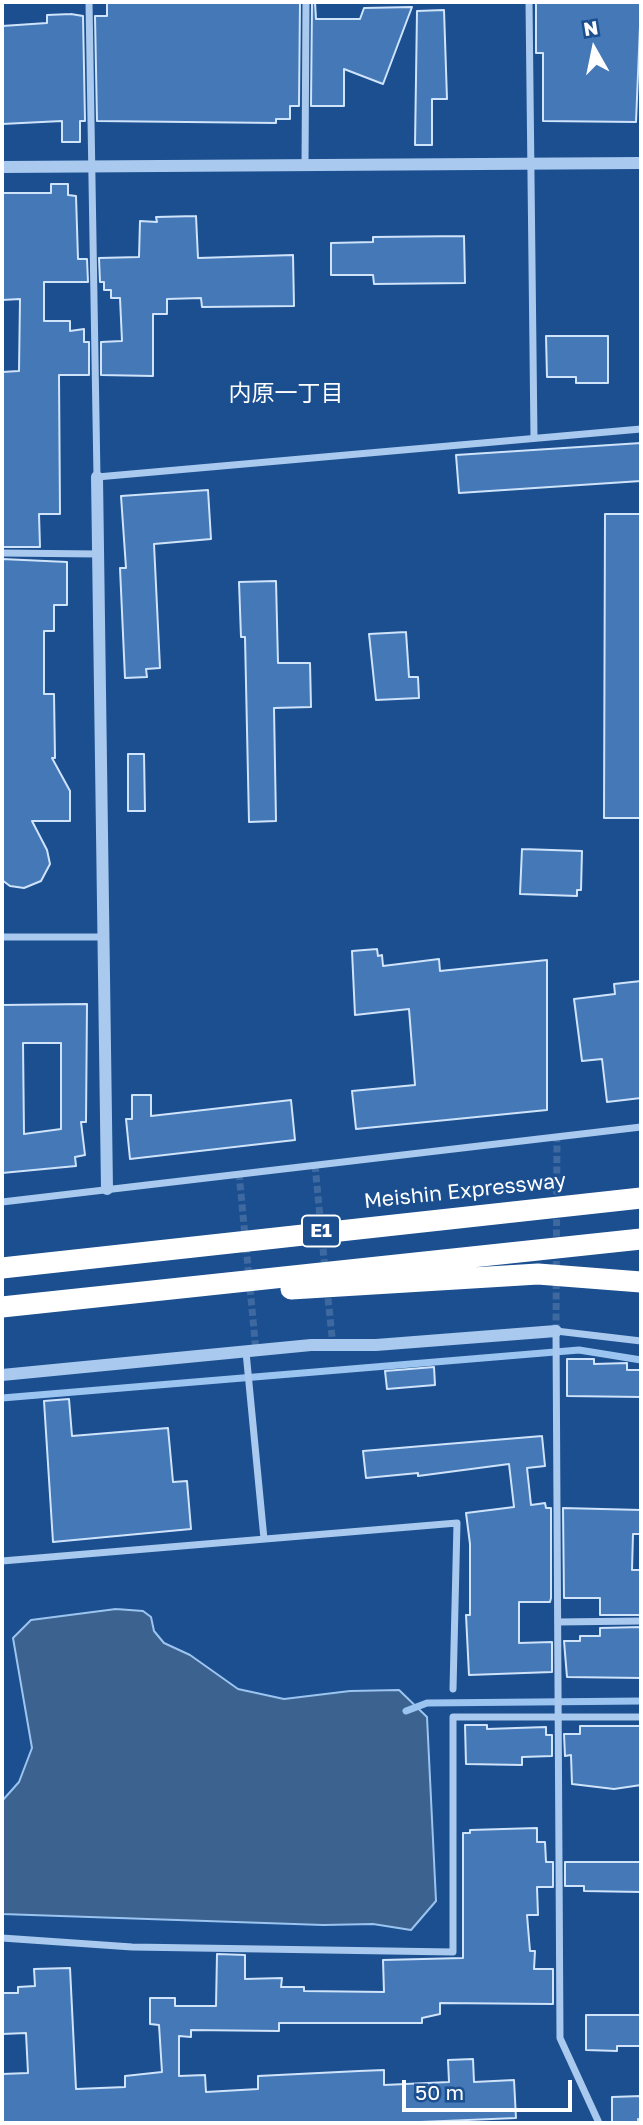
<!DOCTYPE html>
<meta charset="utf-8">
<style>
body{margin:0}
#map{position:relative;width:643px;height:2125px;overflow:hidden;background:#1b4f8f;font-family:"Golos Text",sans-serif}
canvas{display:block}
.frame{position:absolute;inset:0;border:4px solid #fff;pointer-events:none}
.north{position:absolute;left:559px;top:14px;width:70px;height:70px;-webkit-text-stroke:5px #1b4f8f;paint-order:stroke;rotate:351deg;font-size:19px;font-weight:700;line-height:28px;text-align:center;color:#fff}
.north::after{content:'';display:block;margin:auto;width:24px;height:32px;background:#fff;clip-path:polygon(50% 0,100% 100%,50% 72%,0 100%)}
.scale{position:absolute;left:402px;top:2080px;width:170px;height:32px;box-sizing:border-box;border:4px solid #fff;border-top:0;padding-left:9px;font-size:21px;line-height:24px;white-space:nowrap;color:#fff;-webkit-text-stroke:5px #1b4f8f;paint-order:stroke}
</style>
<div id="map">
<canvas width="643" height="2125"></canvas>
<div class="frame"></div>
<div class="north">N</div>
<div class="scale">50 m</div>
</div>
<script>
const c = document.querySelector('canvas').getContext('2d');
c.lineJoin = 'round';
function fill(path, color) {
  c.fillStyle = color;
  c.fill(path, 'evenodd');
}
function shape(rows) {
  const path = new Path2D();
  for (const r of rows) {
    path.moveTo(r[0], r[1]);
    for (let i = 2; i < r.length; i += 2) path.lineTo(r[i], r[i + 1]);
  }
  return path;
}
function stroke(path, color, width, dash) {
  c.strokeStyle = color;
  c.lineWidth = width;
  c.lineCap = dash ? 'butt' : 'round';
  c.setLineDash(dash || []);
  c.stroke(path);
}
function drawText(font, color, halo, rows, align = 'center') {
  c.font = font + ' "Golos Text","Noto Sans JP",sans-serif';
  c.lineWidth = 5;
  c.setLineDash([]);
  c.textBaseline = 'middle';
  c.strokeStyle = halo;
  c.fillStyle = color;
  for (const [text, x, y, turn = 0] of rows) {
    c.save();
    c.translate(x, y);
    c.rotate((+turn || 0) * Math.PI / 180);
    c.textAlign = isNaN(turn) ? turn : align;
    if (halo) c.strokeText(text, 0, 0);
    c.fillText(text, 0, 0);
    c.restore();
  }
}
const water = shape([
 [116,1609,143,1611,151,1617,154,1631,164,1643,190,1655,238,1689,284,1699,350,1691,399,1690,427,1717,436,1901,411,1930,373,1924,323,1925,2,1914,2,1801,19,1782,32,1748,13,1638,31,1620,116,1609]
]);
const stream = shape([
 [2,1398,579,1350,641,1360],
 [406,1711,427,1703,641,1701]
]);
const building = shape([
 [107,2,300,2,299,106,290,106,290,119,276,119,276,123,97,121,95,16,107,16,107,2],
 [312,2,315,2,316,19,360,19,364,8,412,7,383,84,344,69,344,106,311,106,312,2],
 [536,2,641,2,636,122,543,121,543,53,536,53,536,2],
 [444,10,447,99,432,99,432,145,415,145,417,11,444,10],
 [71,14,83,16,85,121,80,121,80,142,62,142,62,121,2,124,2,26,47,23,47,15,71,14],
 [51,184,68,184,68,195,76,196,78,259,87,259,88,282,44,282,44,321,70,321,70,331,84,329,84,342,89,342,89,375,59,375,60,514,39,514,40,547,2,547,2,372,19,371,20,299,2,300,2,193,51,193,51,184],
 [196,216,198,258,293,255,294,306,202,307,201,298,167,299,167,314,153,314,153,376,101,375,101,342,122,341,120,298,111,298,111,290,104,290,104,282,100,282,99,258,139,257,140,221,157,222,156,217,196,216],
 [464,236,465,283,374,284,373,275,331,275,331,243,373,242,373,237,464,236],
 [546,336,608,336,608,383,576,383,576,377,547,377,546,336],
 [641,443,641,481,459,493,456,455,641,443],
 [208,490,211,539,154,544,160,668,146,669,147,677,125,678,120,568,126,568,121,496,208,490],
 [605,514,641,514,641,818,604,818,605,514],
 [2,559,67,562,67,605,54,605,54,631,44,631,44,694,54,694,55,758,52,758,70,791,70,821,32,821,47,850,50,864,41,881,24,888,10,886,2,880,2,559],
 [276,581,278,663,310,663,311,707,274,708,276,821,249,822,245,637,241,637,239,582,276,581],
 [406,632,409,677,418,677,419,698,376,700,369,634,406,632],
 [128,754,144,754,145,811,128,811,128,754],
 [522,849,582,851,581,890,577,890,577,896,520,894,522,849],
 [377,949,378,956,382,955,383,966,439,959,440,971,547,960,547,1110,356,1129,352,1091,415,1085,409,1009,355,1015,352,951,377,949],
 [641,981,641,1098,607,1102,602,1059,582,1061,574,999,615,994,614,984,641,981],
 [87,1004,86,1122,81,1122,85,1155,75,1157,76,1166,2,1173,2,1005,87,1004],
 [23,1043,61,1043,61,1129,24,1134,23,1043],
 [132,1095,151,1095,151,1116,291,1100,295,1140,130,1159,126,1119,132,1119,132,1095],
 [567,1359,594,1359,594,1364,627,1363,627,1370,641,1370,641,1397,567,1396,567,1359],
 [434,1367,435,1385,387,1389,385,1371,434,1367],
 [69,1399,72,1436,168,1428,173,1482,187,1481,191,1529,53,1542,44,1401,69,1399],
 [542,1436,545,1466,527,1468,531,1505,545,1503,546,1508,551,1508,551,1598,550,1602,519,1602,519,1643,552,1642,552,1672,469,1675,466,1615,470,1615,470,1544,466,1513,514,1507,509,1464,418,1476,418,1473,366,1478,363,1451,542,1436],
 [563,1508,641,1510,641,1534,633,1534,632,1570,641,1570,641,1615,600,1615,600,1598,564,1598,563,1508],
 [641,1627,641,1678,567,1677,564,1641,580,1641,580,1636,600,1636,600,1628,641,1627],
 [465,1725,487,1725,487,1729,546,1727,546,1735,552,1735,552,1756,522,1757,522,1765,466,1764,465,1725],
 [580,1726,641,1726,641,1785,614,1789,572,1784,571,1755,565,1756,564,1734,580,1734,580,1726],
 [537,1828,537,1842,545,1842,546,1862,553,1862,553,1887,537,1887,538,1915,527,1915,530,1951,535,1951,534,1969,553,1969,553,2004,440,2003,440,2014,422,2018,422,2023,279,2023,279,2031,191,2030,191,2037,179,2036,179,2076,205,2075,206,2092,258,2089,258,2076,359,2071,384,2070,384,2085,449,2082,448,2060,473,2059,474,2082,514,2080,516,2118,396,2123,2,2123,2,2074,28,2073,26,2033,2,2034,2,1993,18,1993,18,1987,35,1986,34,1969,70,1968,76,2089,125,2087,125,2076,162,2072,159,2025,150,2024,150,1998,175,1998,175,2006,216,2006,217,1954,245,1955,245,1979,282,1978,281,1987,304,1987,304,1991,384,1992,383,1960,463,1958,463,1833,470,1833,470,1830,537,1828],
 [565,1862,641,1862,641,1892,584,1891,584,1886,565,1886,565,1862],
 [586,2015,641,2015,641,2046,617,2046,617,2051,586,2050,586,2015],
 [641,2096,641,2119,638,2119,638,2123,612,2123,612,2097,641,2096]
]);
const minorTunnel = shape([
 [315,1165,325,1269],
 [239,1173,256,1351],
 [327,1288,333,1346],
 [556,1331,557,1137]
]);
const minor = shape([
 [89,2,97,477,641,429],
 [529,2,534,438],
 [305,165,306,2],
 [2,553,98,554],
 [2,937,104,937],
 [2,1202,641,1127],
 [246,1352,264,1539],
 [2,1561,457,1523,453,1689],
 [558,1622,641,1621],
 [2,1938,132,1947,453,1952,453,1717,641,1717],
 [599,2123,560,2038,556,1331,641,1341]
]);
const tertiary = shape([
 [2,167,641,163],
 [97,477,107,1189],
 [2,1375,311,1345,376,1345,556,1331]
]);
const motorway = shape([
 [2,1268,641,1198],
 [291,1289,538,1274,641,1282],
 [2,1307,641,1239]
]);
const shields = [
 [321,1231,38]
];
const shieldNames = [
 ["E1",321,1231]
];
const streetNames = [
 ["Meishin Expressway",465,1191,-6]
];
const neighbourhoodNames = [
 ["内原一丁目",286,394]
];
fill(water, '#3c6290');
stroke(water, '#9cc4f0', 2);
stroke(stream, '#9cc4f0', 7);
fill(building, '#4478b7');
stroke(building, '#cfe3fa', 2);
stroke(minorTunnel, '#3d69a0', 7, [7, 3.5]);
stroke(minor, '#a9c9ee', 7);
stroke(tertiary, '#a9c9ee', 12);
stroke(motorway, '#fff', 21);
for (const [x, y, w] of shields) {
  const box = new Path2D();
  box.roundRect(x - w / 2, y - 15.5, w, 31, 5);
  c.fillStyle = '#1b4f8f';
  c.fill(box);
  stroke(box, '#fff', 2);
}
drawText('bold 19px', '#fff', null, shieldNames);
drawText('21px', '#fff', '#1b4f8f', streetNames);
drawText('23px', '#fff', '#1b4f8f', neighbourhoodNames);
</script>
